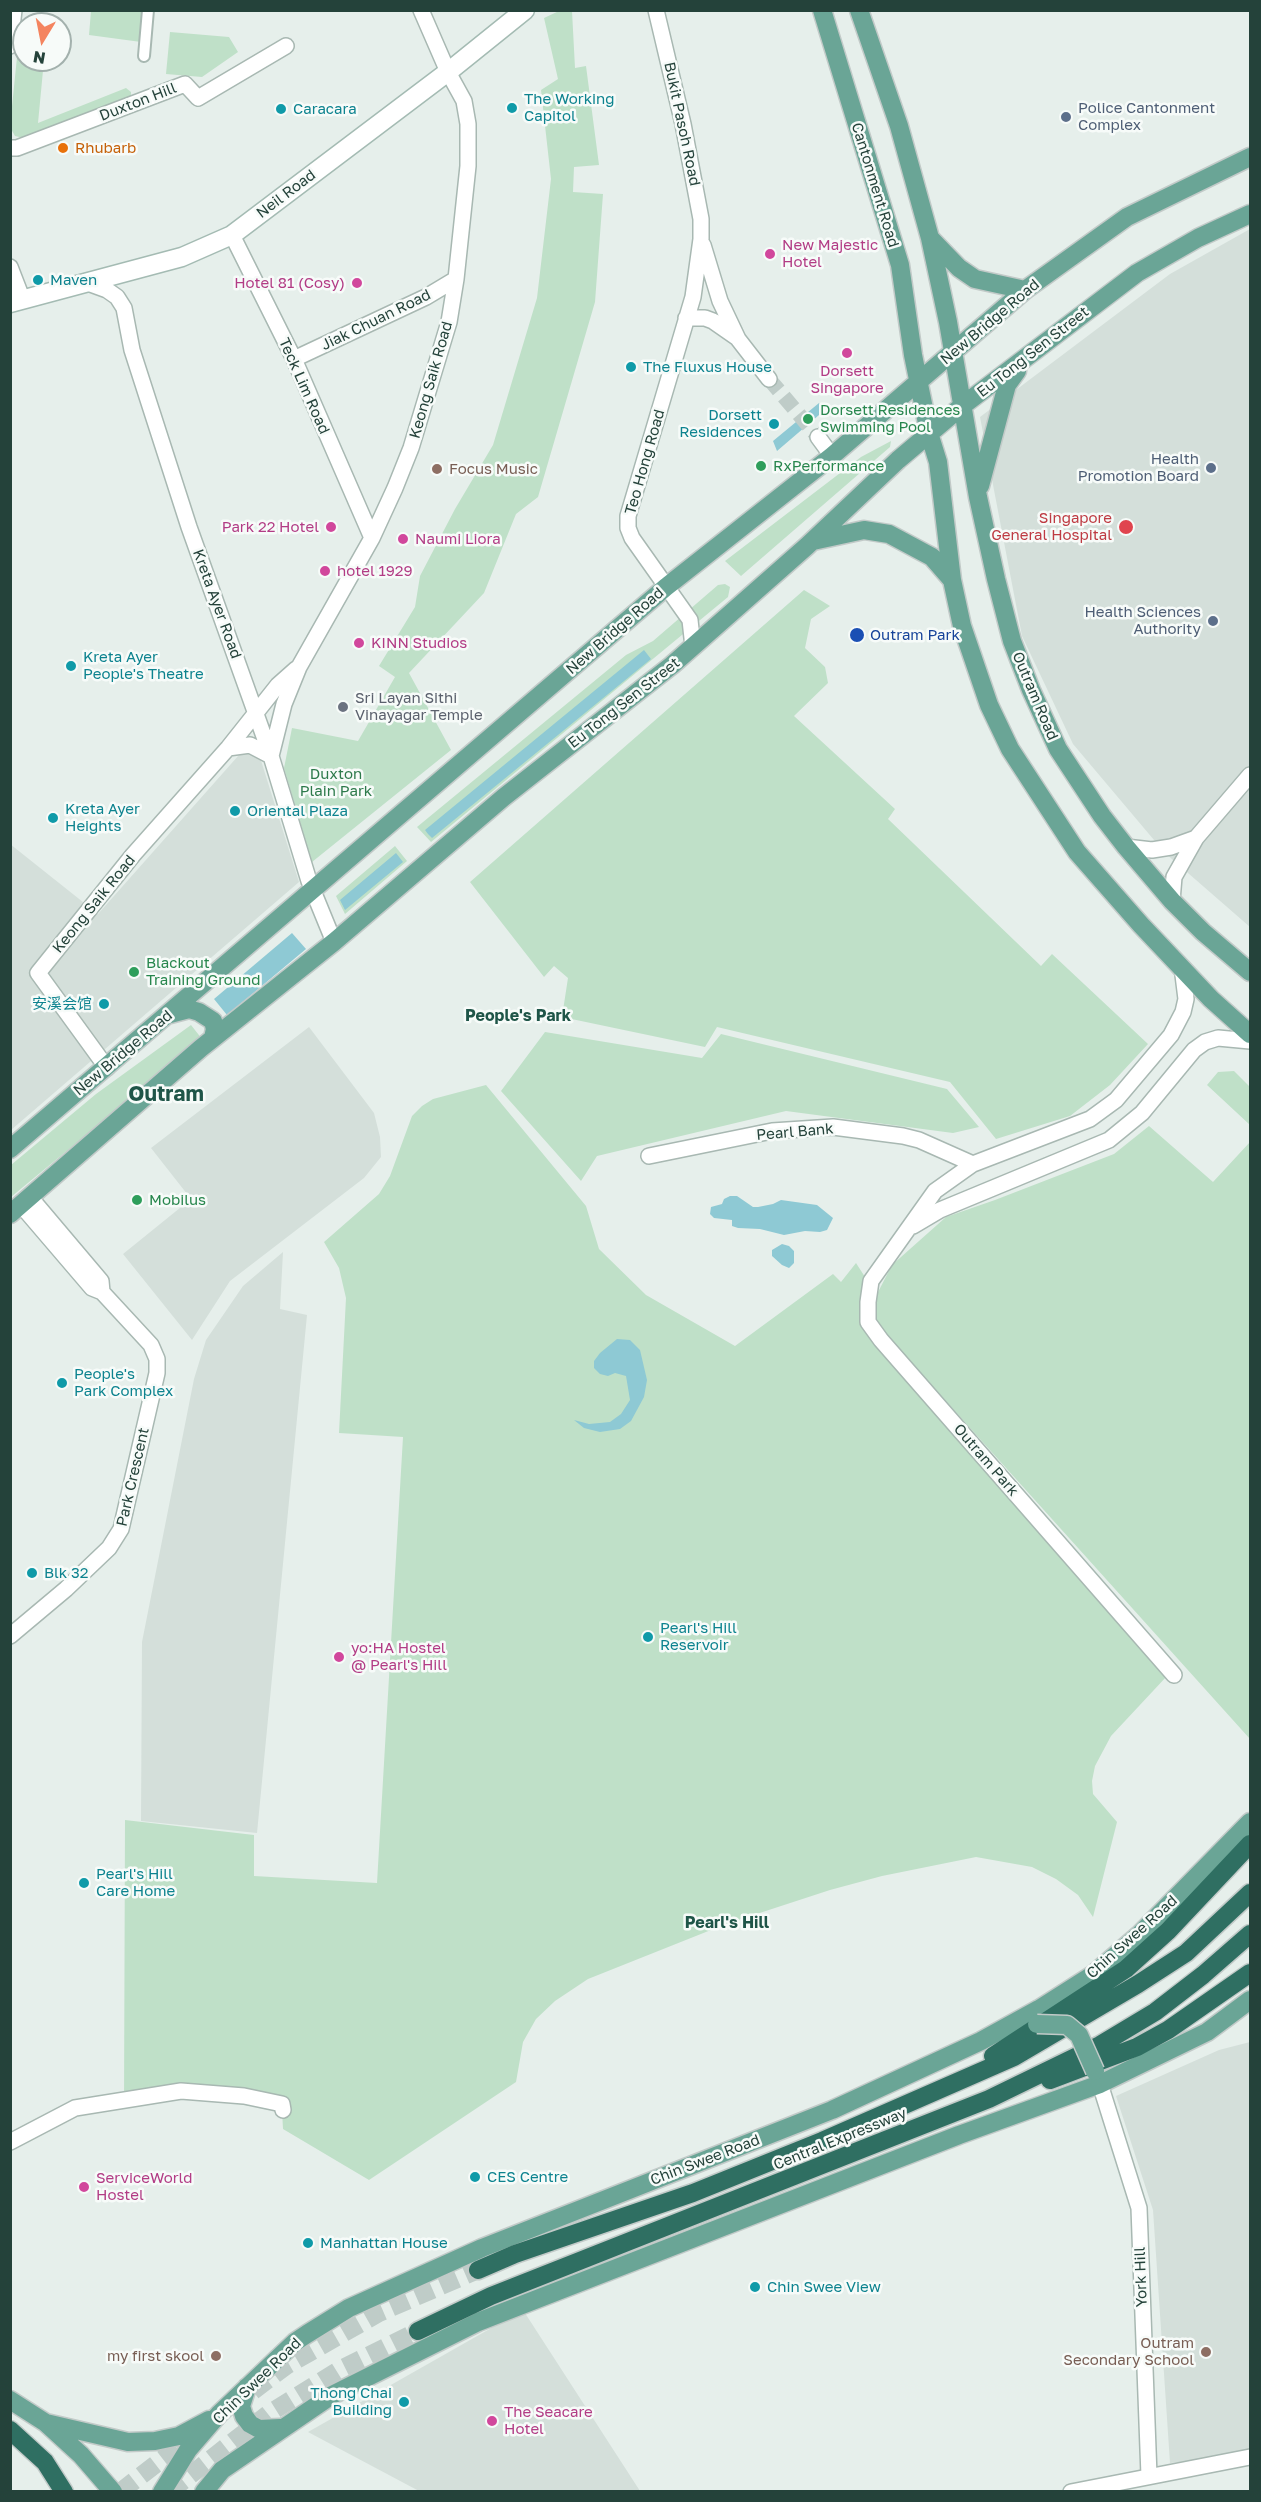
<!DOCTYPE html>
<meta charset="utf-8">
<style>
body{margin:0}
#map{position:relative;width:1261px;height:2502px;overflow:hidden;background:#e6efeb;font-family:"Golos Text",sans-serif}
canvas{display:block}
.frame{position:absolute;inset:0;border:12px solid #24423a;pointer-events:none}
.north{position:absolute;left:12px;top:12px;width:60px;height:60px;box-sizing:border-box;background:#f7fbf9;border:2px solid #a3b1ad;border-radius:50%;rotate:190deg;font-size:16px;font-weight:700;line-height:24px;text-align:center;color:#24423a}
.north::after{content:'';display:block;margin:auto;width:21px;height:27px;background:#f4845f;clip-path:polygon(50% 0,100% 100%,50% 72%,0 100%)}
</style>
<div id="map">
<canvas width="1261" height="2502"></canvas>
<div class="frame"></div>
<div class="north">N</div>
</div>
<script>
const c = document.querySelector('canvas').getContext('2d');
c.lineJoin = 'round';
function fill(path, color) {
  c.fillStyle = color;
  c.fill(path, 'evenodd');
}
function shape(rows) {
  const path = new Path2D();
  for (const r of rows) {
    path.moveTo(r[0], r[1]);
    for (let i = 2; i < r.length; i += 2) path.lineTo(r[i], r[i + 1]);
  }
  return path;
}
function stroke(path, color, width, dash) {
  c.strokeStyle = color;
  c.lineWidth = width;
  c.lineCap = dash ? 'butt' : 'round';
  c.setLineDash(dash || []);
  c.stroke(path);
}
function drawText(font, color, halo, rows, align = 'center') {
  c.font = font + ' "Golos Text","Noto Sans SC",sans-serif';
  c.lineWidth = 5;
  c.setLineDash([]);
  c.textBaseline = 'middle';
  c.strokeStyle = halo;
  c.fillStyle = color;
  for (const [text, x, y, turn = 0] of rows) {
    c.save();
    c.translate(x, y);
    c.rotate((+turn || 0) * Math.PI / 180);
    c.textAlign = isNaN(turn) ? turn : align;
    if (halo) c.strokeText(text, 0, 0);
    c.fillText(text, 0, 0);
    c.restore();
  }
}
const built = shape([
 [1250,229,1250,927,1165,853,1073,744,1022,636,980,417,1170,274],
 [254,738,299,882,11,1130,10,844,98,914],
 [309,1027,374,1113,380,1137,381,1157,364,1178,230,1281,192,1340,123,1254,191,1199,151,1148],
 [283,1252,280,1309,307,1315,257,1833,141,1821,142,1642,194,1379,206,1340,243,1286],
 [1250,2042,1250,2455,1170,2463,1153,2210,1116,2096,1219,2050],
 [523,2310,640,2491,419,2491,308,2432]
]);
const green = shape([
 [91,11,144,11,141,42,89,35],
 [559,11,572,11,575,68,586,66,599,165,574,167,573,192,603,194,595,302,538,497,516,514,484,593,409,673,451,750,312,862,284,768,292,728,358,741,395,677,379,666,415,607,420,576,455,509,493,445,537,298,551,179,541,90,558,79,544,18],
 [20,28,24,29,24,60,44,60,38,123,126,88,131,92,131,96,28,139,15,136,11,129,11,116],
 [170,32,229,37,238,52,202,77,166,74],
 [891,441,890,447,741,576,725,561,861,457],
 [725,584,730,587,728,597,431,842,417,827,626,655,653,641,718,585],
 [804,590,830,606,811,619,805,648,825,667,828,683,794,716,895,809,888,819,1041,966,1052,954,1148,1044,1110,1085,1070,1116,996,1139,950,1082,717,1027,705,1047,562,1017,568,978,554,966,544,977,470,882],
 [395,846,407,861,345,914,336,896],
 [191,1025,202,1039,11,1197,11,1165,96,1094],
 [545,1032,702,1058,721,1034,947,1089,979,1127,953,1133,786,1111,597,1156,581,1181,501,1091],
 [1234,1071,1250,1087,1250,1125,1207,1085,1218,1072],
 [486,1085,586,1206,599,1249,646,1295,735,1346,833,1274,841,1282,856,1263,865,1277,860,1301,863,1324,1167,1676,1111,1736,1095,1766,1092,1781,1093,1794,1117,1822,1093,1917,1078,1895,1056,1879,1032,1867,976,1857,882,1876,830,1890,726,1924,588,1979,555,2001,536,2019,523,2042,516,2082,369,2180,283,2129,282,2110,186,2097,124,2105,125,1820,254,1835,254,1876,377,1883,403,1437,339,1433,346,1298,339,1268,324,1242,379,1194,390,1176,412,1116,422,1106,433,1099],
 [1149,1126,1213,1182,1250,1142,1250,1739,889,1338,878,1324,875,1311,876,1296,892,1265,946,1217,995,1200,1114,1154]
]);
const water = shape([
 [819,403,826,409,777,451,773,441],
 [644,650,651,659,432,838,428,834,425,830],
 [396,853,403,862,345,910,340,900],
 [292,933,306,949,227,1015,214,999],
 [730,1196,737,1196,753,1207,758,1207,773,1204,781,1200,817,1205,833,1218,827,1230,820,1232,805,1231,784,1235,760,1229,738,1228,732,1226,732,1220,714,1218,710,1214,711,1207,722,1204,724,1199],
 [782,1244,789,1246,794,1251,794,1263,789,1268,782,1265,772,1256,772,1250],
 [617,1339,630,1340,640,1350,647,1380,644,1397,631,1421,620,1429,600,1432,584,1428,574,1420,589,1424,610,1422,621,1414,630,1400,626,1376,615,1373,608,1376,600,1374,594,1368,594,1361,600,1353]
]);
const minorTunnel = shape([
 [769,379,818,437]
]);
const motorwayTunnel = shape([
 [253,2391,286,2366,379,2313,478,2270],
 [120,2492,200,2430],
 [169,2492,268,2414,339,2370,418,2331]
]);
const pedestrian = shape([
 [144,56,148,10]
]);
const minor = shape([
 [656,10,683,124,701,219,701,239,693,297,628,516,628,528,632,538,690,620,693,647],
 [10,46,14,10],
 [10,148,17,148,185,84,198,98,286,46],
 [232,235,294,359,372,538],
 [703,245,720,301,738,339,769,379],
 [10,267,22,298],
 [85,282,107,290,117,297,124,308,132,350,189,527,271,756,309,881,334,942],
 [686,318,705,318,713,321,736,337],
 [294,359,426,297,456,279],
 [818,437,832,456],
 [228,748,250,745,271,756],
 [271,756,284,704,299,667,372,538,395,488,411,448,449,322,456,279,468,166,468,124,464,101,448,72,421,10],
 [1126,847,1152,850,1171,847,1196,838],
 [1172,901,1174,877,1196,838,1250,775],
 [107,1068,38,973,133,855,228,748,278,685,296,669],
 [649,1156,772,1131,833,1127,903,1136,919,1140,973,1164],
 [30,1197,101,1281,102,1292],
 [913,1226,940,1210,1109,1140,1142,1113,1194,1050,1205,1042,1218,1038,1250,1041],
 [10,1636,66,1589,109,1548,121,1529,157,1373,157,1359,151,1345,102,1292,92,1288,21,1205],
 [1174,1675,881,1340,868,1322,868,1302,871,1281,935,1191,973,1164,1090,1119,1116,1100,1171,1035,1183,1012,1186,999,1182,967],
 [1100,2084,1139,2208,1149,2476],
 [10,2142,75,2108,181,2091,244,2096,282,2104,283,2110],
 [1071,2492,1250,2457]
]);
const secondary = shape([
 [10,303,182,257,232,235,453,68,525,10]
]);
const primary = shape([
 [822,10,900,265,913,355,929,433,938,462,952,580,962,626,989,705,1010,749,1077,852,1141,925,1211,999,1250,1034],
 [859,10,899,126,930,238,948,322,978,497,996,579,1012,641,1031,690,1058,749,1102,816,1126,847,1172,901,1203,932,1250,972],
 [930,238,959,268,975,279,1025,290],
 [980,486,1007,385,1017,371],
 [813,541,864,530,889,534,932,557,952,580],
 [170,1014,189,1009,199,1012,213,1021,215,1029,213,1038],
 [10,1149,666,587,832,456,1025,290,1127,217,1250,157],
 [10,1214,201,1048,334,942,504,797,672,665,807,546,898,460,962,406,1137,273,1198,238,1250,214],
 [247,2387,241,2406,244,2416,250,2424,259,2429,280,2428],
 [10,2400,46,2423,81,2455,113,2492],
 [46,2423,128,2442,155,2441,179,2436,209,2420],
 [162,2492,188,2450,219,2414,295,2342,307,2334,349,2308,482,2248,832,2110,981,2041,1039,2009,1094,1974,1139,1935,1250,1822],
 [204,2492,222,2470,332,2395,478,2322,959,2135,1100,2084,1207,2032,1250,2000]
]);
const motorway = shape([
 [993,2056,1126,1969,1168,1931,1250,1844],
 [1050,2080,1137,2047,1168,2030,1250,1973],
 [478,2270,515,2254,693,2193,822,2141,1014,2057,1138,1984,1186,1953,1250,1893],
 [418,2331,491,2296,989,2099,1100,2045,1155,2012,1203,1975,1250,1934],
 [10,2430,45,2462,64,2492]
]);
const primaryBridge = shape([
 [1037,2024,1067,2025,1079,2035,1095,2071]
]);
const markers = [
 [512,108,6,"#0f9aa8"],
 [281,109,6,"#0f9aa8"],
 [1066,117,6,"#5c6f8a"],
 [63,148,6,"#e8710a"],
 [770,254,6,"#d1479c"],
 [38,280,6,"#0f9aa8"],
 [357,283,6,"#d1479c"],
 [847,353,6,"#d1479c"],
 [631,367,6,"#0f9aa8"],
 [808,419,6,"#2e9e5b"],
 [774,424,6,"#0f9aa8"],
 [761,466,6,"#2e9e5b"],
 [1211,468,6,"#5c6f8a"],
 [437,469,6,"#8d6e63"],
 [331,527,6,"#d1479c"],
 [1126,527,8,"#e0444e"],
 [403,539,6,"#d1479c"],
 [325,571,6,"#d1479c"],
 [1213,621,6,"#5c6f8a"],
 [857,635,8,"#1a4fb4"],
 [359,643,6,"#d1479c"],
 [71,666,6,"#0f9aa8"],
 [343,707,6,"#6b7280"],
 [235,811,6,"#0f9aa8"],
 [53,818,6,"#0f9aa8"],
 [134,972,6,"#2e9e5b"],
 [104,1004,6,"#0f9aa8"],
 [137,1200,6,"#2e9e5b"],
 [62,1383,6,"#0f9aa8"],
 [32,1573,6,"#0f9aa8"],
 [648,1637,6,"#0f9aa8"],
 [339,1657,6,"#d1479c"],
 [84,1883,6,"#0f9aa8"],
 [475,2177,6,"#0f9aa8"],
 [84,2187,6,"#d1479c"],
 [308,2243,6,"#0f9aa8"],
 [755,2287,6,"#0f9aa8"],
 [1206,2352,6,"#8d6e63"],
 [216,2356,6,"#8d6e63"],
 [404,2402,6,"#0f9aa8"],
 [492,2421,6,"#d1479c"]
];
const cultureNames = [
 ["The Working",524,99],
 ["Capitol",524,116],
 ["Caracara",293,109],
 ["Maven",50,280],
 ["The Fluxus House",643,367],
 ["Dorsett",762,415,"right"],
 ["Residences",762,432,"right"],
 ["Kreta Ayer",83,657],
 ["People's Theatre",83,674],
 ["Kreta Ayer",65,809],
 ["Heights",65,826],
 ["Oriental Plaza",247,811],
 ["安溪会馆",92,1004,"right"],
 ["People's",74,1374],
 ["Park Complex",74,1391],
 ["Blk 32",44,1573],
 ["Pearl's Hill",660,1628],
 ["Reservoir",660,1645],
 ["Pearl's Hill",96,1874],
 ["Care Home",96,1891],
 ["CES Centre",487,2177],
 ["Manhattan House",320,2243],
 ["Chin Swee View",767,2287],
 ["Thong Chai",392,2393,"right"],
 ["Building",392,2410,"right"]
];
const streetNames = [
 ["Duxton Hill",138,102,-21],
 ["Bukit Pasoh Road",682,124,78],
 ["Cantonment Road",875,185,73],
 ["Neil Road",286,194,-37],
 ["Jiak Chuan Road",376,320,-26],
 ["New Bridge Road",990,322,-40],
 ["Eu Tong Sen Street",1033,352,-38],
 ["Keong Saik Road",431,380,-74],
 ["Teck Lim Road",304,386,66],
 ["Teo Hong Road",645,462,-74],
 ["Kreta Ayer Road",217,604,70],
 ["New Bridge Road",615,631,-41],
 ["Outram Road",1035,696,67],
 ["Eu Tong Sen Street",624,703,-38],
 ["Keong Saik Road",94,904,-51],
 ["New Bridge Road",123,1053,-40],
 ["Pearl Bank",795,1132,-5],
 ["Outram Park",986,1460,49],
 ["Park Crescent",133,1477,-77],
 ["Chin Swee Road",1132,1937,-42],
 ["Central Expressway",840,2139,-22],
 ["Chin Swee Road",705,2160,-21],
 ["York Hill",1141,2277,-92],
 ["Chin Swee Road",257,2381,-44]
];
const serviceNames = [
 ["Police Cantonment",1078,108,"left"],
 ["Complex",1078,125,"left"],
 ["Health",1199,459],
 ["Promotion Board",1199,476],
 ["Health Sciences",1201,612],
 ["Authority",1201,629]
];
const foodNames = [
 ["Rhubarb",75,148]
];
const hotelNames = [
 ["New Majestic",782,245],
 ["Hotel",782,262],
 ["Hotel 81 (Cosy)",345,283,"right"],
 ["Dorsett",847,371,"center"],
 ["Singapore",847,388,"center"],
 ["Park 22 Hotel",319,527,"right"],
 ["Naumi Liora",415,539],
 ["hotel 1929",337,571],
 ["KINN Studios",371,643],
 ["yo:HA Hostel",351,1648],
 ["@ Pearl's Hill",351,1665],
 ["ServiceWorld",96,2178],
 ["Hostel",96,2195],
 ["The Seacare",504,2412],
 ["Hotel",504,2429]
];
const leisureNames = [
 ["Dorsett Residences",820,410],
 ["Swimming Pool",820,427],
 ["RxPerformance",773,466],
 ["Blackout",146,963],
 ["Training Ground",146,980],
 ["Mobilus",149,1200]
];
const educationNames = [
 ["Focus Music",449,469,"left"],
 ["Outram",1194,2343],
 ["Secondary School",1194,2360],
 ["my first skool",204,2356]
];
const healthNames = [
 ["Singapore",1112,518],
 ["General Hospital",1112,535]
];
const transitNames = [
 ["Outram Park",870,635]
];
const worshipNames = [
 ["Sri Layan Sithi",355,698],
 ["Vinayagar Temple",355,715]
];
const parkNames = [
 ["Duxton",336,774],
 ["Plain Park",336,791]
];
const neighbourhoodNames = [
 ["People's Park",518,1016],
 ["Pearl's Hill",727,1923]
];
const districtNames = [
 ["Outram",166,1094]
];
fill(built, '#d4dfda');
fill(green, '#bfe0c8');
fill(water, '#8ec9d4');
stroke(minorTunnel, '#bfccc8', 15, [15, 8]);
stroke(motorwayTunnel, '#bfccc8', 18, [18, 9]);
stroke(pedestrian, '#a8b8b2', 14);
stroke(minor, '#a8b8b2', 18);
stroke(secondary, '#a4bbb3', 21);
stroke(primary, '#c2cac8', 21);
stroke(motorway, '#c2cac8', 21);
stroke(pedestrian, '#fff', 10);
stroke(minor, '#fff', 15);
stroke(secondary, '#fff', 18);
stroke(primary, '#6aa596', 18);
stroke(motorway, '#2f6f62', 18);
stroke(primaryBridge, '#c2cac8', 21, []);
stroke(primaryBridge, '#6aa596', 18);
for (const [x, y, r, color] of markers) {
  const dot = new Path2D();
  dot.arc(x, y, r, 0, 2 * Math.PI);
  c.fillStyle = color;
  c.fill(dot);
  stroke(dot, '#f7fbf9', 2);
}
drawText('15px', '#0d838f', '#f7fbf9', cultureNames, 'left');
drawText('15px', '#24423a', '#f7fbf9', streetNames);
drawText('15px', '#4e5e75', '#f7fbf9', serviceNames, 'right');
drawText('15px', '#c56008', '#f7fbf9', foodNames, 'left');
drawText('15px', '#b23c85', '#f7fbf9', hotelNames, 'left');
drawText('15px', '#27864d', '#f7fbf9', leisureNames, 'left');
drawText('15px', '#785e54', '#f7fbf9', educationNames, 'right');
drawText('15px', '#be3a42', '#f7fbf9', healthNames, 'right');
drawText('15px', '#164399', '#f7fbf9', transitNames, 'left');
drawText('15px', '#5b616d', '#f7fbf9', worshipNames, 'left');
drawText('15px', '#2d7a4b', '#f7fbf9', parkNames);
drawText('bold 16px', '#1f5548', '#f7fbf9', neighbourhoodNames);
drawText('bold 21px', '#1f5548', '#f7fbf9', districtNames);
</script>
